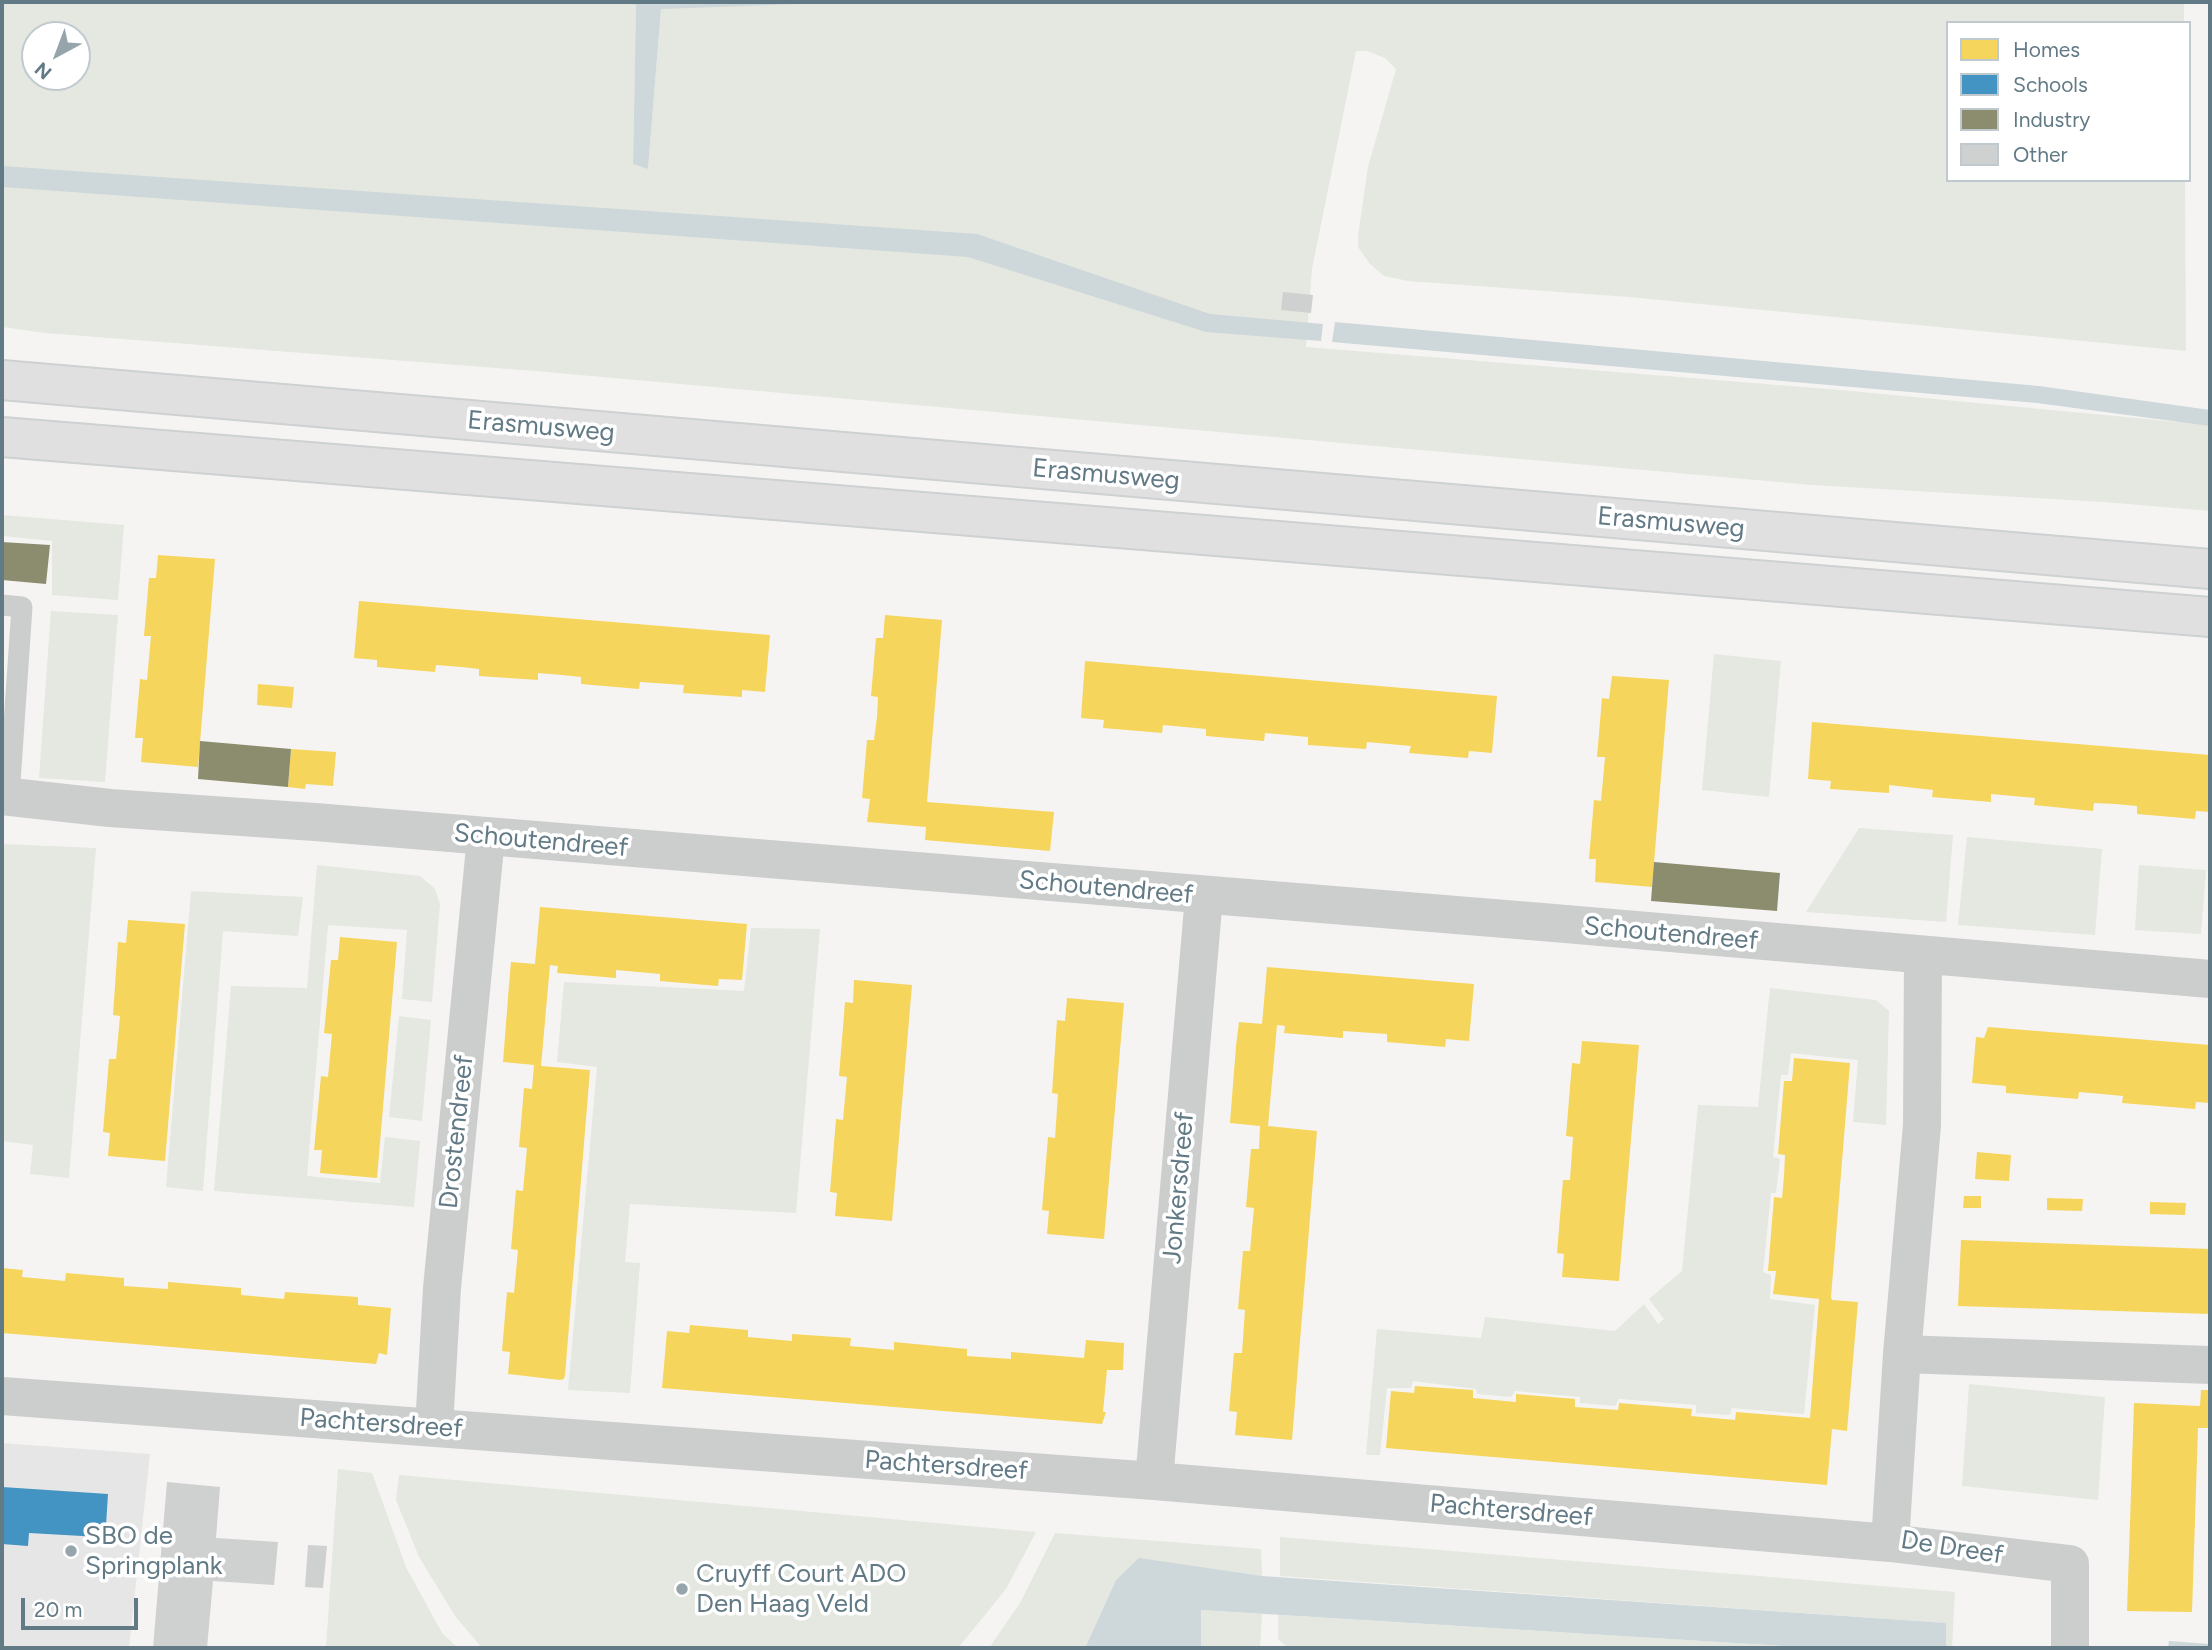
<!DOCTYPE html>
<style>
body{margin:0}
#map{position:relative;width:2212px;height:1650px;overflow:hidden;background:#f5f4f2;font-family:Figtree,sans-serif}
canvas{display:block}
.frame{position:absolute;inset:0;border:4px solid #627a85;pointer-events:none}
.legend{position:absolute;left:1946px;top:21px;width:245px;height:161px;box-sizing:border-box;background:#fff;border:2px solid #c0cace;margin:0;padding:9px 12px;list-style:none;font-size:21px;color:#627a85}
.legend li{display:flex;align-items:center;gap:14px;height:35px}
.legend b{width:35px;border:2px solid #c0cace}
.north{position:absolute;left:21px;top:21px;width:70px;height:70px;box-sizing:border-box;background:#fff;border:2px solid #c0cace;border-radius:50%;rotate:221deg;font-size:19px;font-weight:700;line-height:28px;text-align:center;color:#627a85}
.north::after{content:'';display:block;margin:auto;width:24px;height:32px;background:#95a5ab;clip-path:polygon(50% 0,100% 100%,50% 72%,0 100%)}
.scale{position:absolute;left:21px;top:1598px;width:117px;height:32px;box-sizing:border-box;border:4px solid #627a85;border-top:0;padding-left:9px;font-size:21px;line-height:24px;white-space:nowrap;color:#627a85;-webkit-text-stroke:5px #fff;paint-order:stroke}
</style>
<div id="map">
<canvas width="2212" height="1650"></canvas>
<div class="frame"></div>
<ul class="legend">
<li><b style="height:19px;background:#f6d55c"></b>Homes</li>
<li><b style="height:19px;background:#4393c3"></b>Schools</li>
<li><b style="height:19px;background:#8c8c6e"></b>Industry</li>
<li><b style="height:19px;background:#cfd0d0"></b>Other</li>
</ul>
<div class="north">N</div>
<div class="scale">20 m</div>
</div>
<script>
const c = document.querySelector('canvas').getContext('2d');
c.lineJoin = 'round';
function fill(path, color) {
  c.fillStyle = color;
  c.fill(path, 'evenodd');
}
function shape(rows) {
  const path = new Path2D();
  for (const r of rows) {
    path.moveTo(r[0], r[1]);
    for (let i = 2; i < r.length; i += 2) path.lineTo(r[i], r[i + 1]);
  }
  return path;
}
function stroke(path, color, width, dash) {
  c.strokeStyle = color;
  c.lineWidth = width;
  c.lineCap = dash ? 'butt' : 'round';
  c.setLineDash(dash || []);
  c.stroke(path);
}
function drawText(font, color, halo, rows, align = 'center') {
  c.font = font + ' Figtree,sans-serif';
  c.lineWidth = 7;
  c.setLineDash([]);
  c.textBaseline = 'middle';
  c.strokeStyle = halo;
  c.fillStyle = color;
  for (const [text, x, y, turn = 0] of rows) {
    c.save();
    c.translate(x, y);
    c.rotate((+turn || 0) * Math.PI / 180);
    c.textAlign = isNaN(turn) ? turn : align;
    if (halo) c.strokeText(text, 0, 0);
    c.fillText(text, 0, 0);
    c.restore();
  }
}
const built = shape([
 [2,1443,150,1454,129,1648,2,1648]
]);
const green = shape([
 [2,2,619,2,636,5,633,163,648,169,661,8,855,2,2184,2,2184,23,1948,23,1948,180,2185,180,2186,351,1629,297,1408,281,1384,276,1370,264,1358,247,1358,236,1368,167,1396,69,1385,58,1367,51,1356,51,1312,269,1306,347,1840,390,2210,425,2210,511,2104,502,1812,485,535,371,45,333,2,327],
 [35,35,77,35,77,77,35,77],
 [2,515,124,525,118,600,52,595,52,541,2,536],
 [51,611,118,615,105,782,39,778],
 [1714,654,1781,661,1769,797,1702,790],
 [1859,828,1953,835,1946,922,1806,912],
 [1967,837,2102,849,2095,935,1958,925],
 [2,844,96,848,69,1178,30,1174,33,1145,2,1141],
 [317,865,420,876,435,889,440,904,432,1002,402,999,407,930,328,925,307,1176,380,1183,385,1137,420,1141,414,1207,214,1191,231,986,307,988],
 [2139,865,2206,870,2201,934,2135,930],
 [191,891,303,897,298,936,223,931,203,1191,166,1187],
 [751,928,820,929,796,1213,630,1204,625,1262,640,1263,630,1393,568,1390,597,1067,557,1062,564,982,744,991],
 [1770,988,1876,1000,1889,1011,1886,1125,1853,1122,1858,1060,1791,1053,1788,1075,1781,1075,1773,1157,1780,1159,1776,1193,1771,1193,1763,1272,1771,1275,1770,1299,1815,1305,1804,1414,1732,1408,1730,1415,1696,1413,1696,1405,1619,1399,1615,1406,1580,1403,1580,1397,1515,1391,1511,1397,1477,1394,1476,1389,1413,1381,1411,1388,1387,1388,1380,1455,1366,1455,1377,1329,1481,1338,1485,1317,1615,1331,1644,1304,1658,1324,1664,1319,1649,1299,1682,1271,1698,1105,1758,1107],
 [399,1016,431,1020,422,1121,389,1117],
 [1969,1384,2105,1397,2098,1500,1962,1486],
 [338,1469,372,1473,406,1567,442,1633,458,1648,326,1648],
 [399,1475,1036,1532,1006,1589,958,1648,482,1648,455,1616,419,1557,396,1500],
 [1055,1533,1261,1549,1262,1576,1139,1559,1116,1580,1085,1648,989,1648,1020,1603],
 [1280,1537,1955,1592,1952,1648,1946,1648,1945,1623,1280,1576],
 [1201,1610,1262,1614,1260,1648,1201,1648],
 [1278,1615,1816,1648,1317,1648,1286,1646,1278,1639]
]);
const water = shape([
 [619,2,855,2,661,9,648,169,633,164,636,5],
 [2,166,977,234,1210,314,1323,324,1321,341,1206,332,968,257,2,187],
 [1335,322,2039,386,2210,410,2210,426,2037,403,1332,342],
 [1139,1558,1262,1576,1946,1623,1946,1648,1816,1648,1201,1610,1201,1648,1085,1648,1116,1580],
 [2169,1641,2210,1644,2210,1648,2168,1648]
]);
const homes = shape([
 [158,555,215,559,198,767,141,762,143,738,135,738,140,679,147,680,151,636,144,636,149,578,156,578],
 [359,601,770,635,765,692,742,690,742,697,683,693,684,685,640,682,639,689,581,684,581,677,562,675,538,673,538,680,479,676,479,669,461,667,436,665,435,672,377,667,377,660,354,658],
 [885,615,942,620,927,802,1054,812,1050,851,925,840,926,827,867,822,870,799,862,798,867,740,874,740,877,717,878,697,871,696,876,638,883,638],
 [1085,661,1497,696,1492,753,1469,751,1468,758,1409,753,1411,746,1367,742,1366,749,1308,745,1308,737,1265,733,1264,741,1206,736,1206,729,1163,725,1162,733,1103,728,1104,720,1081,718],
 [1612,676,1669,680,1652,887,1595,882,1596,859,1589,859,1594,800,1601,801,1605,757,1597,757,1602,698,1609,699],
 [258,684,294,687,292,708,257,705],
 [1812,722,2210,755,2210,812,2196,811,2195,819,2137,814,2137,806,2115,804,2094,803,2093,811,2034,805,2035,798,1991,794,1991,802,1932,797,1933,790,1889,785,1889,793,1830,789,1831,781,1808,779],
 [291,749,336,752,333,786,306,784,305,789,288,787],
 [540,907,747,924,742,980,719,979,718,986,660,981,660,974,616,970,616,978,557,973,558,966,550,965,541,1066,590,1070,565,1375,564,1379,560,1380,508,1374,510,1352,502,1351,507,1292,514,1293,518,1250,511,1249,516,1190,523,1191,527,1148,519,1147,524,1088,532,1089,534,1065,503,1062,509,985,511,962,535,964],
 [128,920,185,924,165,1161,108,1156,110,1133,103,1132,109,1059,116,1059,118,1038,120,1016,113,1015,118,942,126,943],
 [340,937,397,942,377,1178,320,1173,322,1150,314,1150,321,1076,328,1077,332,1034,324,1033,331,960,338,960],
 [1267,967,1474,984,1469,1041,1446,1039,1445,1047,1387,1042,1387,1034,1343,1031,1343,1038,1284,1033,1285,1026,1277,1025,1268,1126,1317,1131,1292,1440,1235,1435,1237,1412,1229,1411,1234,1353,1242,1353,1245,1310,1238,1309,1243,1251,1250,1251,1254,1208,1246,1207,1251,1149,1259,1149,1260,1126,1230,1123,1236,1046,1239,1022,1262,1024],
 [854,980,912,985,892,1221,835,1216,837,1193,830,1192,836,1119,843,1120,845,1098,847,1077,839,1076,845,1002,853,1003],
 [1067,998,1124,1003,1104,1239,1047,1234,1049,1211,1042,1210,1048,1137,1055,1138,1058,1094,1052,1093,1057,1020,1065,1021],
 [1988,1027,2210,1045,2210,1103,2196,1102,2195,1109,2122,1103,2123,1096,2102,1094,2079,1092,2078,1099,2006,1093,2006,1086,1972,1083,1976,1037,1984,1038],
 [1582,1041,1639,1045,1619,1281,1562,1277,1564,1254,1557,1253,1563,1180,1570,1180,1573,1137,1566,1136,1572,1063,1580,1064],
 [1794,1058,1850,1063,1831,1297,1832,1300,1858,1302,1847,1431,1832,1429,1827,1485,1386,1448,1391,1391,1414,1393,1415,1386,1473,1390,1473,1398,1494,1400,1516,1402,1516,1394,1575,1399,1575,1407,1618,1410,1619,1403,1692,1409,1691,1416,1735,1420,1736,1412,1810,1418,1819,1299,1773,1294,1776,1271,1768,1271,1774,1197,1782,1198,1784,1176,1785,1155,1778,1154,1784,1081,1792,1081],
 [1977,1152,2011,1155,2009,1181,1975,1179],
 [1964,1196,1981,1196,1981,1208,1963,1208],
 [2047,1198,2083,1199,2082,1211,2047,1210],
 [2150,1202,2186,1203,2185,1215,2150,1214],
 [1961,1240,2210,1249,2210,1314,1958,1306],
 [2,1268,23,1270,22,1277,44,1279,65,1281,66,1273,124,1278,124,1286,168,1289,168,1282,241,1288,241,1295,284,1299,285,1292,358,1297,358,1305,391,1308,387,1355,379,1353,376,1364,2,1333],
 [690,1325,748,1330,748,1337,792,1341,792,1334,851,1338,850,1346,894,1350,894,1342,967,1349,967,1356,1011,1359,1011,1352,1084,1358,1086,1340,1124,1343,1123,1370,1107,1370,1103,1412,1106,1412,1102,1424,662,1388,667,1331,689,1333],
 [2201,1390,2210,1390,2210,1428,2198,1428,2192,1612,2127,1611,2134,1403,2200,1406]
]);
const schools = shape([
 [2,1487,108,1494,105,1541,100,1540,100,1537,29,1533,28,1546,2,1544]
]);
const industry = shape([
 [2,542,50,545,46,584,2,580],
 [200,741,291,749,288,787,198,779],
 [1654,862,1780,873,1777,911,1651,901]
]);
const building = shape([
 [1283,292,1313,295,1311,313,1281,310],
 [167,1482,220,1487,216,1538,278,1542,274,1585,213,1581,207,1648,153,1648],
 [308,1545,327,1546,323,1588,305,1587]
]);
const service = shape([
 [2,605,22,607,9,797]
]);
const minor = shape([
 [2,796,110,808,315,822,1542,922,2210,979],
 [1923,955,1922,1125,1902,1354,1890,1543,2070,1564,2070,1648],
 [1902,1354,2210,1365],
 [2,1396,1154,1481,1890,1543],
 [434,1427,442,1288,486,837],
 [1154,1481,1204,896]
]);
const secondary = shape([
 [2,380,2210,569],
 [2,437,2210,617]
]);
const markers = [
 [71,1551,7,"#95a5ab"],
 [682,1589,7,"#95a5ab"]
];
const streetNames = [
 ["Erasmusweg",541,427,5],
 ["Erasmusweg",1106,475,5],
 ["Erasmusweg",1671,523,5],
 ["Schoutendreef",541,841,5],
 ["Schoutendreef",1106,888,5],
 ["Schoutendreef",1671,934,5],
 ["Drostendreef",457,1132,-84],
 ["Jonkersdreef",1179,1188,-85],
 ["Pachtersdreef",381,1424,4],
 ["Pachtersdreef",946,1466,4],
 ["Pachtersdreef",1511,1511,5],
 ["De Dreef",1952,1548,9]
];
const poiNames = [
 ["SBO de",85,1536],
 ["Springplank",85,1566],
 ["Cruyff Court ADO",696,1574],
 ["Den Haag Veld",696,1604]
];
fill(built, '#e5e6e5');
fill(green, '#e4e8e0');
fill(water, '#ced7da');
fill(homes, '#f6d55c');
fill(schools, '#4393c3');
fill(industry, '#8c8c6e');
fill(building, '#cfd0d0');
stroke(secondary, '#ced1d1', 42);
stroke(service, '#cccece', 21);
stroke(minor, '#cccece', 38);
stroke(secondary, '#e0e0e1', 38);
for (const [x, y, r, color] of markers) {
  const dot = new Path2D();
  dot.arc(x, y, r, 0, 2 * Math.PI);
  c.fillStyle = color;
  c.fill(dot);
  stroke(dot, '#fff', 2.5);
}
drawText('26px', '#627a85', '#fff', streetNames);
drawText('26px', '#627a85', '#fff', poiNames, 'left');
</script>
